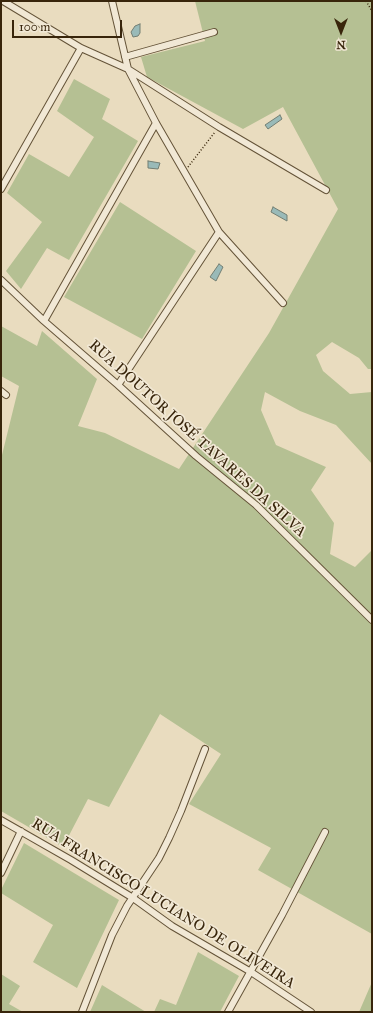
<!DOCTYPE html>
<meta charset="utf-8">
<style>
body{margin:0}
#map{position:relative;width:373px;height:1013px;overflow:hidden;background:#e9dcbf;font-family:"IM FELL Great Primer",serif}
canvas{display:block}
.frame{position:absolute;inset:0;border:2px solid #38250b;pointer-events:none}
.north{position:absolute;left:321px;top:12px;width:40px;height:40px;-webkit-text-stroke:3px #f1e8d5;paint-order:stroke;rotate:180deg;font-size:11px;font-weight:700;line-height:16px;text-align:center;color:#38250b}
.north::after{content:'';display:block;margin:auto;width:14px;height:18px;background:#38250b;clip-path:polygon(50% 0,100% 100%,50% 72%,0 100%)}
.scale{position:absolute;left:12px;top:20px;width:110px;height:18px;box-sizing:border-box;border:2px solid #38250b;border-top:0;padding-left:5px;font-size:12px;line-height:14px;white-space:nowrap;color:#38250b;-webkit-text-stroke:3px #f1e8d5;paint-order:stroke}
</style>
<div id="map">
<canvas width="373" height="1013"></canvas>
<div class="frame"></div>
<div class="north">N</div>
<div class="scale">100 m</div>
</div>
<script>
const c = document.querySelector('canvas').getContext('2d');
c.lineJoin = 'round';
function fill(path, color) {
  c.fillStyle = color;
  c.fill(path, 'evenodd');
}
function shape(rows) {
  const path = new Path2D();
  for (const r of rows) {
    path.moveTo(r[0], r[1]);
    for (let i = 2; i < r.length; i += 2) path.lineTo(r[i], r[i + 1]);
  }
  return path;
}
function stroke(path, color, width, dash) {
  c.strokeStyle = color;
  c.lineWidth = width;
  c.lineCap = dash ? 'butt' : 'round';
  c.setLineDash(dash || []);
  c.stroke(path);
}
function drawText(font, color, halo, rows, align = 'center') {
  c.font = font + ' "IM FELL Great Primer",serif';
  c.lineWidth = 3.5;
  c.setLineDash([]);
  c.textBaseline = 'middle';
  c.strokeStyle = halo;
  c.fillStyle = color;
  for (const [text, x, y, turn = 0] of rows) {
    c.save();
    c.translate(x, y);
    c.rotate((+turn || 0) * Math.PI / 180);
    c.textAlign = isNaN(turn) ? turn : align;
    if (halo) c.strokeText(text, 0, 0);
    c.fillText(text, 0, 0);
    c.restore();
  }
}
const green = shape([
 [195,1,372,1,372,369,368,369,359,358,332,342,316,355,323,371,350,394,372,392,372,464,336,425,300,411,265,392,261,410,276,445,326,467,311,490,334,523,330,554,355,567,372,550,372,934,258,870,271,848,189,804,221,754,160,714,109,807,88,799,63,847,1,811,1,459,19,386,1,376,1,326,37,346,42,331,97,379,78,426,105,433,179,469,269,333,338,209,283,107,243,129,147,77,141,57,205,41],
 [74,79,110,99,102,119,138,141,69,260,47,248,21,289,6,271,42,222,7,193,29,154,69,177,94,137,57,111],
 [120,202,196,251,142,339,64,297],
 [24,843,119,900,77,988,33,962,53,925,1,893,1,890],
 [198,952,239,976,220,1012,154,1012,160,999,176,1005],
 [1,974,20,986,9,1004,23,1012,1,1012],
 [372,982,372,1012,359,1012],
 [102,985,146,1012,90,1012]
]);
const water = shape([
 [140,24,140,33,138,36,133,37,131,32,135,26,140,24],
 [280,115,282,119,268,129,265,125,280,115],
 [148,161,160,163,158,169,148,168,148,161],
 [273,207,287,215,287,221,271,212,273,207],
 [219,264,223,267,216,281,210,277,219,264]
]);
const path = shape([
 [366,1,372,11],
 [188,167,215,132]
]);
const minor = shape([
 [3,1,81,48,128,69,219,127,326,190],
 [112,1,128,69,156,123,219,232,283,303],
 [125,57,214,32],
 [1,189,81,48],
 [1,280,44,321,118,385,196,456,256,505,372,620],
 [44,321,156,123],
 [118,385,219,232],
 [1,391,6,395],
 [1,820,71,860,133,898,172,926,251,972,311,1012],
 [1,873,21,831],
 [82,1012,112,935,127,906,159,858,169,838,181,811,205,749],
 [228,1012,282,915,325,832]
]);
const streetNames = [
 ["RUA DOUTOR JOSÉ TAVARES DA SILVA",197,439,42],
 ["RUA FRANCISCO LUCIANO DE OLIVEIRA",163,904,32]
];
fill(green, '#b5c093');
fill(water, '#99bab8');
stroke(water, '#727e73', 1);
stroke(minor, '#645338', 8);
stroke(path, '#38250b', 1.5, [1, 2]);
stroke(minor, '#f1e8d5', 6);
drawText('15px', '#38250b', '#f1e8d5', streetNames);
</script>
